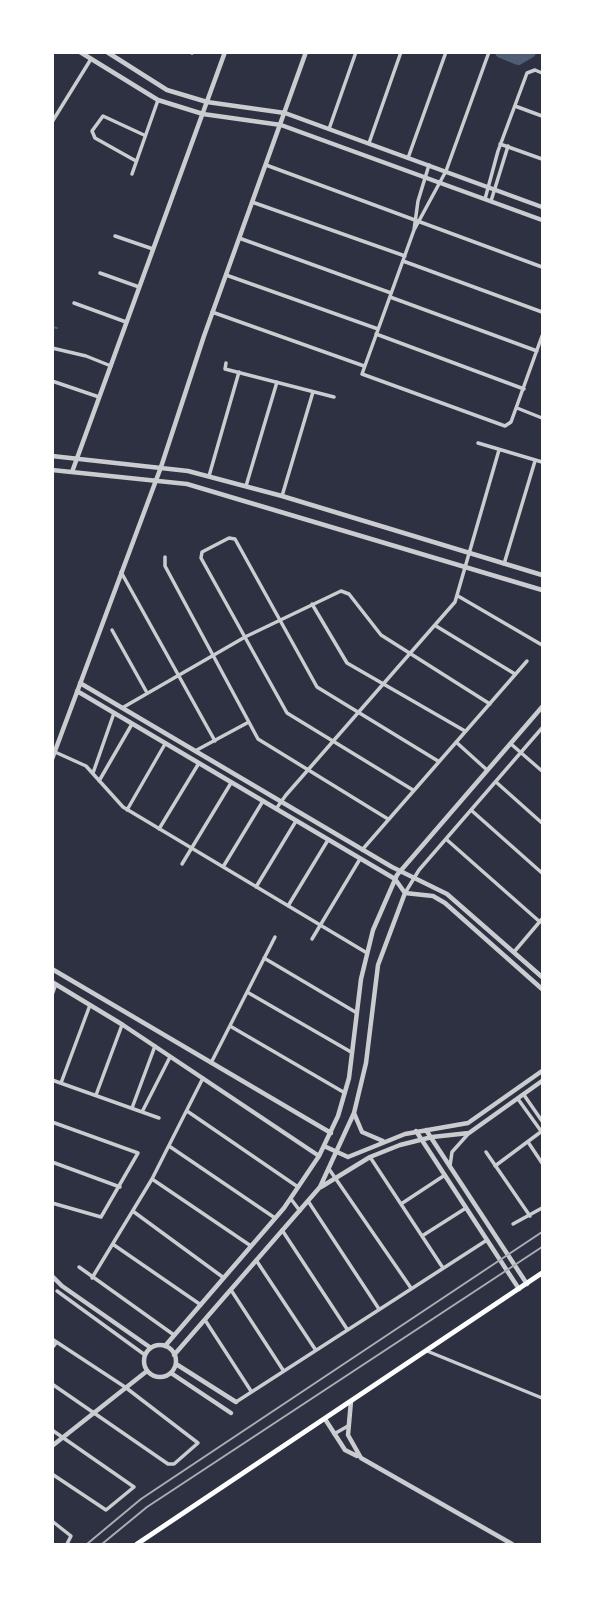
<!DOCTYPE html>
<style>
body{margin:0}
#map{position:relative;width:595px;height:1597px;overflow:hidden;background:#2d3142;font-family:Cabin,sans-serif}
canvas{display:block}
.frame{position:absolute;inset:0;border:54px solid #fff;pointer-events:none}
</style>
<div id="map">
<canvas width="595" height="1597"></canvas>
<div class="frame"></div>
</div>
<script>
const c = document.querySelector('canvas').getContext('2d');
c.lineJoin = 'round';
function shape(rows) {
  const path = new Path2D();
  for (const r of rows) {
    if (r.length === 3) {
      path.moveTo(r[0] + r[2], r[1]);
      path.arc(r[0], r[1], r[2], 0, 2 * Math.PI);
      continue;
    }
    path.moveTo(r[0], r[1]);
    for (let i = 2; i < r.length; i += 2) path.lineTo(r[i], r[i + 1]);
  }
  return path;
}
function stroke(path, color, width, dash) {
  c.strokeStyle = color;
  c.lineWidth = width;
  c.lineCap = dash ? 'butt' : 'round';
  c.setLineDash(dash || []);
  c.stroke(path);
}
const stream = shape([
 [52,327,57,328]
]);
const river = shape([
 [501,52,518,59,530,52]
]);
const minor = shape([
 [190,52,192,53],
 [489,52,446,171,414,230,362,374,505,426,511,422,542,336],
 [515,106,542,116],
 [52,122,91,59],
 [329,129,356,52],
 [369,143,401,52],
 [500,144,542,159],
 [408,158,446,52],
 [136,161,95,138,92,131,103,116,144,135],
 [266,165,542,267],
 [132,174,158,100],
 [485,199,498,151,527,73,535,70,542,73],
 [491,201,508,146],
 [252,202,405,256],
 [414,230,418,201,429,165],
 [115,236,153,249],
 [239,238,391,293],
 [403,261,542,312],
 [100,273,139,287],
 [226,275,378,329],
 [390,297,537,351],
 [74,303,126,322],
 [212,312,364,366],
 [376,334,524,389],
 [52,348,86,356,111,366],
 [226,363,225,369,334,397],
 [52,381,99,397],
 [517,408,542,418],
 [478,443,542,462],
 [209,476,239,372],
 [246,486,277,382],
 [282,496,313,392],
 [165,557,165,566,258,739,388,819],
 [504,564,535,461],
 [121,572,215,741],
 [458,596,542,645],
 [312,604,347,663,465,731],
 [436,626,515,674],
 [112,630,146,691],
 [122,708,245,637,341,591,349,594,381,635,490,704],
 [456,742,487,770],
 [511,744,542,771],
 [195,751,247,723],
 [55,752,86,766,123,807,367,953],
 [93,773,114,713],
 [99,781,132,724],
 [496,782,542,823],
 [413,790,287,713,201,558,202,552,229,538,235,539,317,687,438,761],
 [276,809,286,795,455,602,499,450],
 [127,810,165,744],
 [471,810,542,873],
 [159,829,199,763],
 [446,839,540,922],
 [362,850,527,661],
 [182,864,231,783],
 [223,867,263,801],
 [256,887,296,821],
 [405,893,419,870,542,728],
 [288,906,328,840],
 [312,939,360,859],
 [514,952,542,919],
 [264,958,357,1013],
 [247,992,351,1052],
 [52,995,56,984],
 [230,1026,345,1093],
 [211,1063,275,937],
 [52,1080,159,1118],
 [61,1083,90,1005],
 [96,1095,122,1025],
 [524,1095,542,1121],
 [518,1099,541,1131],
 [132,1108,155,1046],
 [187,1111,298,1187],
 [142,1112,170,1057],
 [52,1122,138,1153,101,1217,52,1203],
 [528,1142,542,1163],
 [169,1146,275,1218],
 [486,1152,530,1216],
 [370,1157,443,1268],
 [52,1162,120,1187],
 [450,1166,452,1152,469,1133],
 [495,1166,542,1131],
 [329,1169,411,1288],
 [152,1179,251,1246],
 [291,1199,300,1211],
 [308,1201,379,1309],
 [401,1204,445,1175],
 [134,1212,224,1278],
 [513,1224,542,1208],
 [282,1230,347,1329],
 [422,1236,466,1208],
 [114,1245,201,1305],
 [256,1260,315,1349],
 [79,1267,174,1335],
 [92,1278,152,1179,203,1078],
 [231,1290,283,1370],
 [57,1291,145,1355],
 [205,1320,251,1391],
 [52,1339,125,1387,198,1443,174,1464,168,1464,52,1384],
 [52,1348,57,1342],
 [427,1351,542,1398],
 [236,1402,487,1240],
 [52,1430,134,1487,106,1510,52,1474],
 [334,1434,348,1426],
 [52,1521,71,1536,67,1544]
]);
const tertiary = shape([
 [80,52,158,100,203,114,281,125,542,220],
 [107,52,167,90,207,102,285,113,542,207],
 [52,456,188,471,282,496,542,575],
 [52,470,187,484,542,590],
 [72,472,225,52],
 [80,683,392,867,447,894,542,977],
 [77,691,395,879,405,893],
 [52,759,161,467,204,336,306,52],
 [405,893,433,896,445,903,542,989],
 [52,969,331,1133],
 [52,982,123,1025,319,1156],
 [354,1113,362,1132,383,1141],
 [426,1130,527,1284],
 [416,1131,519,1289],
 [324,1146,348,1157,405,1134,468,1123,542,1071],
 [321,1187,370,1157,400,1145,432,1137,469,1133,542,1081],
 [52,1276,62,1286,151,1348],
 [160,1361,16],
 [165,1346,284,1208,319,1156,338,1116,349,1078,361,979,373,930,397,875,542,707],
 [174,1355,320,1187,354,1113,366,1063,378,965,405,893],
 [176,1364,236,1402],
 [171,1373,231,1413],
 [351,1401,348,1435,361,1458,512,1544],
 [325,1419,345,1450,357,1456],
 [52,1446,147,1371]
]);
const primary = shape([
 [137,1544,542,1273]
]);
const tram = shape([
 [87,1544,141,1499,542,1232]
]);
const rail = shape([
 [102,1544,147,1507,542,1247]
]);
stroke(stream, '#4f5d75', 2);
stroke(river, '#4f5d75', 12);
stroke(minor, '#caccd0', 3.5);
stroke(tertiary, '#caccd0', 4.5);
stroke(primary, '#fff', 5);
stroke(tram, '#abadb3', 2);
stroke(rail, '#abadb3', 2);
</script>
